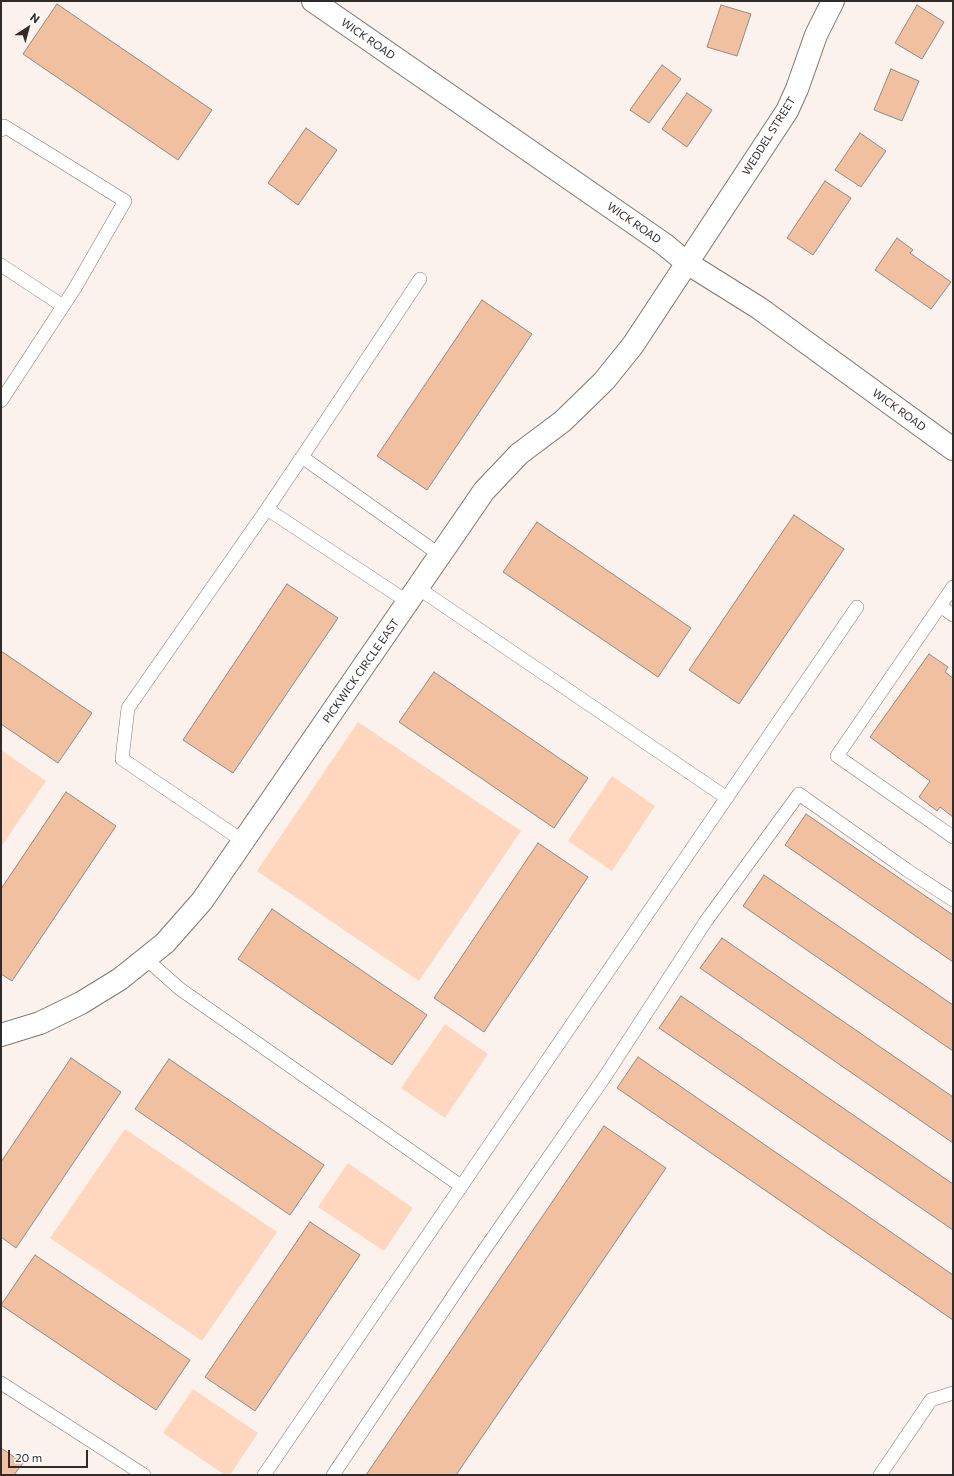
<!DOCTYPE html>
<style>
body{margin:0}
#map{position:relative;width:954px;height:1476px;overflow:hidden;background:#fbf2ed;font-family:Commissioner,sans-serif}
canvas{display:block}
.frame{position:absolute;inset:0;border:2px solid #302c2b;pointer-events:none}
.north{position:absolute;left:8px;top:8px;width:40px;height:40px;-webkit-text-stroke:3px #fff;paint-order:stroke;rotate:36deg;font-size:11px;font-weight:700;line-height:16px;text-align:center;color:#302c2b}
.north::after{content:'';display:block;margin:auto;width:14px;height:18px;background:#302c2b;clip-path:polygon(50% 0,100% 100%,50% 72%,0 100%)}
.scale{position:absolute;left:8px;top:1450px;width:80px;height:18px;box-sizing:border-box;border:2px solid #302c2b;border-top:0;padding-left:5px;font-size:12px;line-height:14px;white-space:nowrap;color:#302c2b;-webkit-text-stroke:3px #fff;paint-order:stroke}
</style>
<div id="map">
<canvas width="954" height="1476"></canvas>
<div class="frame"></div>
<div class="north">N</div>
<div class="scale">20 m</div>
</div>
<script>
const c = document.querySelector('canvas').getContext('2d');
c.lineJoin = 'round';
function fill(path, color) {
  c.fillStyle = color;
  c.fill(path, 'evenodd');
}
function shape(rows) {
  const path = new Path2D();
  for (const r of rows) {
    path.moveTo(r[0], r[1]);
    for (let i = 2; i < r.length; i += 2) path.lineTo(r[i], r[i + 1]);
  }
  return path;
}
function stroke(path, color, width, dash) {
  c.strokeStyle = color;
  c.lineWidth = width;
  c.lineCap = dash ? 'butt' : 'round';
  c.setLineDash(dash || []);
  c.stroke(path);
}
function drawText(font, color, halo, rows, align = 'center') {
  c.font = font + ' Commissioner,sans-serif';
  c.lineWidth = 3.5;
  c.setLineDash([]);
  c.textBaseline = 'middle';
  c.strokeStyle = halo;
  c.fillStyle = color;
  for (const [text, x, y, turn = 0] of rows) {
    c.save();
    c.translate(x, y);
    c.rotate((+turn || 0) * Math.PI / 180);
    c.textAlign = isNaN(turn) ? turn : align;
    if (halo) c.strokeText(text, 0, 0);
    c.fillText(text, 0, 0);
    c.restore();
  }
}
const green = shape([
 [358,722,521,831,419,981,257,871],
 [1,750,46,781,1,847],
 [612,776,655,806,612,871,568,841],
 [445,1024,488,1054,445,1118,401,1088],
 [125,1129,277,1232,202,1341,50,1238],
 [348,1163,413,1208,384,1251,318,1207],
 [193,1389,258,1433,230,1475,225,1475,163,1433]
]);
const building = shape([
 [57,4,212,110,178,160,23,54,57,4],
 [721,5,751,14,737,56,707,47,721,5],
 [917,5,944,22,922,59,895,43,917,5],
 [662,65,681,79,649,123,630,110,662,65],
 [891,69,919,81,902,121,874,110,891,69],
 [687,93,712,110,687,147,662,129,687,93],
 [306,128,337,150,298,205,268,183,306,128],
 [860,133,886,151,861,187,835,170,860,133],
 [825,181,851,198,813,255,787,238,825,181],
 [897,238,913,250,910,253,951,282,931,309,875,270,897,238],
 [482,300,532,334,427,490,377,456,482,300],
 [794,515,844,549,739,704,689,670,794,515],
 [537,522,691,628,658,677,503,572,537,522],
 [287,584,338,618,233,773,183,740,287,584],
 [1,651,92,713,58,763,1,724,1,651],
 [929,654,948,667,945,672,953,678,953,817,940,807,937,811,919,797,930,781,870,737,929,654],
 [434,672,588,778,554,828,399,722,434,672],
 [66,792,116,826,12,981,1,974,1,889,66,792],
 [806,814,953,915,953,962,785,845,806,814],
 [538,843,588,877,484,1032,434,998,538,843],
 [764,875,953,1005,953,1051,743,906,764,875],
 [272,909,427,1015,392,1065,238,959,272,909],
 [722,938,953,1097,953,1143,700,968,722,938],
 [681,996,953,1184,953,1230,659,1028,681,996],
 [638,1057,953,1275,953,1320,617,1088,638,1057],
 [71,1058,121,1092,16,1248,1,1237,1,1162,71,1058],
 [169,1059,324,1165,290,1215,135,1109,169,1059],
 [604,1126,666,1168,456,1475,366,1475,604,1126],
 [310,1222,360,1255,255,1411,205,1377,310,1222],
 [35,1255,190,1360,156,1410,1,1305,35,1255],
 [1,1448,23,1463,14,1475,1,1475,1,1448]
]);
const lane = shape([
 [1,130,4,126,125,201,75,288,1,401],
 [1,265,63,306],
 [420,279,302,457,440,555],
 [267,509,302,457],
 [418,588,727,798],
 [940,606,953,587],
 [953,615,940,606,837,756,953,837],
 [243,841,122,759,128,708,267,509,408,602],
 [146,959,180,989,461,1186],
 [1,1383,144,1475],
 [264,1475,857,607],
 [333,1475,480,1256,606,1075,706,921,799,794,907,870,953,900],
 [880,1475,931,1400,953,1393]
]);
const street = shape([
 [1,1035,40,1023,81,1003,120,979,165,943,202,901,484,491,519,454,563,421,604,381,633,345,787,111,797,89,816,35,833,1]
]);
const secondary = shape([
 [313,1,664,244,687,263,759,308,953,449]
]);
const streetNames = [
 ["WICK ROAD",368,39,35],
 ["WEDDEL STREET",769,136,-58],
 ["WICK ROAD",634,223,35],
 ["WICK ROAD",899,410,36],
 ["PICKWICK CIRCLE EAST",361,671,-55]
];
fill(green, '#ffd7bf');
fill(building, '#f1c0a1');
stroke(building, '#918a85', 1);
stroke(lane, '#7e7772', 14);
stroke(street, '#7e7772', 24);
stroke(secondary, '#7e7772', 24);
stroke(lane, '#fff', 13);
stroke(street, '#fff', 22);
stroke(secondary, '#fff', 22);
drawText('11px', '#302c2b', '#fff', streetNames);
</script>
